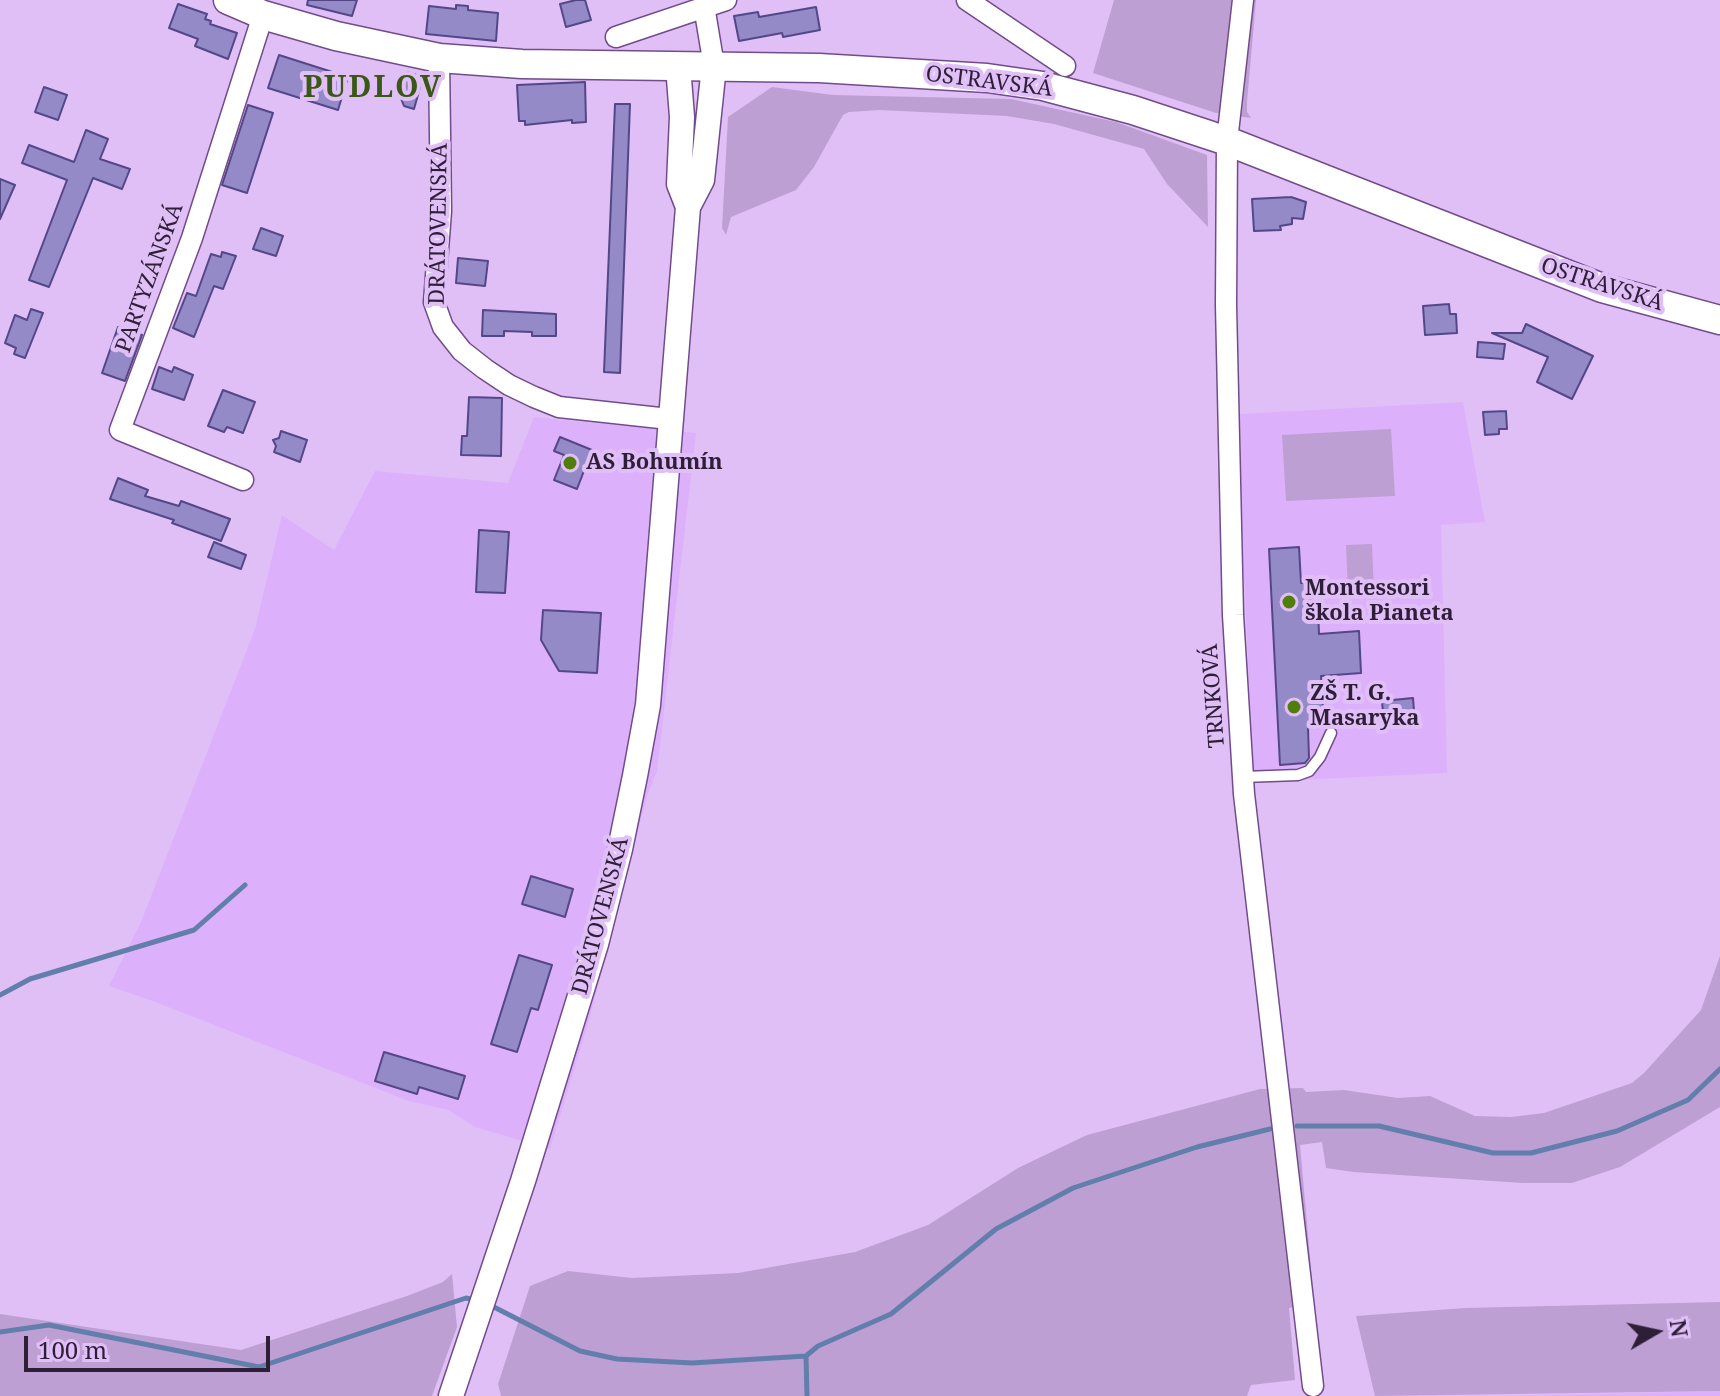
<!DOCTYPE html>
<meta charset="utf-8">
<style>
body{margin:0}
#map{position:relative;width:1720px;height:1396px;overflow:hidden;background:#e0bff7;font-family:"Noto Serif",serif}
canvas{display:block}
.north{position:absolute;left:1616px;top:1292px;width:80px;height:80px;-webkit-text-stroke:6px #e0bff7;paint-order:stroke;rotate:81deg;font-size:22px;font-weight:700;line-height:32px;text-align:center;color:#2e1e38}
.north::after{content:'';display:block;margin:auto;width:28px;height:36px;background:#2e1e38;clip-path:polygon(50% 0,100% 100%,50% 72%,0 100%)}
.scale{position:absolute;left:24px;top:1336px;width:246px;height:36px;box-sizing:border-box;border:4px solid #2e1e38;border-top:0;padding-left:10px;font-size:24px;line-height:28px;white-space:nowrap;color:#2e1e38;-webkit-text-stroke:6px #e0bff7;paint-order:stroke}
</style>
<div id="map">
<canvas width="1720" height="1396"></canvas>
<div class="north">N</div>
<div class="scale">100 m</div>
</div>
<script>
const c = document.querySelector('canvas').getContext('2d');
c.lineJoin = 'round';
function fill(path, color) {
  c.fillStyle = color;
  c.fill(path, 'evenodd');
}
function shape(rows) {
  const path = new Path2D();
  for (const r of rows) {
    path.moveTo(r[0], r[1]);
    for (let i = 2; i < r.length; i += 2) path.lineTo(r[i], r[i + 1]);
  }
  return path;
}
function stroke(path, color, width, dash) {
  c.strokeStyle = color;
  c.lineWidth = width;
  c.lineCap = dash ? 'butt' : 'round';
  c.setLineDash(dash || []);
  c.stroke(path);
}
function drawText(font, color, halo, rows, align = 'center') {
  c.font = font + ' "Noto Serif",serif';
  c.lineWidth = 8;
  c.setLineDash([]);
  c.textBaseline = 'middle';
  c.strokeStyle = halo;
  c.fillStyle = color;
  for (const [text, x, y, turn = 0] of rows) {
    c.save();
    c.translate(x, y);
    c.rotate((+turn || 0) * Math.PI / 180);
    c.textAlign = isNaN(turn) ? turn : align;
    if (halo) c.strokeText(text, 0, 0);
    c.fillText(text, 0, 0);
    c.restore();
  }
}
const built = shape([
 [1463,402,1485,522,1441,525,1447,773,1254,782,1242,536,1240,414],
 [534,417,696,433,657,771,647,796,590,1017,550,1149,475,1127,448,1110,409,1101,150,1000,109,986,141,922,255,629,282,515,334,550,375,471,508,483],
 [1720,1391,1720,1396,1515,1396,1552,1395]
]);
const green = shape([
 [1114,0,1256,0,1247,102,1247,112,1251,118,1216,113,1093,73],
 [772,87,833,95,1011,99,1116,122,1207,155,1208,227,1167,184,1144,149,1054,124,1007,116,879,110,849,112,843,115,814,167,796,190,731,217,726,235,722,228,728,117],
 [1391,429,1395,496,1286,501,1282,435],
 [1372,544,1374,593,1348,594,1346,545],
 [1720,956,1720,1107,1620,1167,1572,1183,1523,1183,1353,1172,1326,1168,1322,1142,1300,1145,1314,1303,1289,1308,1295,1380,1251,1385,1247,1396,501,1396,498,1384,530,1286,568,1271,632,1278,738,1273,855,1252,928,1225,1018,1168,1087,1135,1260,1089,1303,1088,1306,1092,1344,1090,1398,1098,1430,1096,1475,1116,1511,1117,1544,1113,1632,1083,1644,1073,1701,1010],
 [452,1274,457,1327,432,1396,0,1396,0,1314,241,1350,407,1296,443,1282],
 [1720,1302,1720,1391,1375,1396,1356,1316,1465,1308]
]);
const stream = shape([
 [0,995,30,979,194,930,245,885],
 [1297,1126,1379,1126,1493,1153,1531,1153,1617,1131,1688,1100,1720,1069],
 [488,1304,580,1351,617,1359,692,1363,806,1356],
 [0,1332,49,1325,259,1367,466,1298,475,1300],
 [807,1396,806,1356,818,1346,891,1314,996,1229,1073,1188,1197,1147,1270,1129]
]);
const building = shape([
 [308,0,357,0,352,16,307,5,308,0],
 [576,0,585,0,591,20,566,27,560,4,576,0],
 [178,4,207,14,205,19,211,21,210,24,237,33,228,59,195,46,198,39,169,28,178,4],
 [456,5,468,6,468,10,498,13,496,41,426,34,429,6,456,9,456,5],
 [816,7,820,30,783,37,782,33,739,41,734,16,758,12,759,17,816,7],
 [279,55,348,77,338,110,268,88,279,55],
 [407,72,423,77,414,109,404,106,400,96,407,72],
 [585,82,586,122,572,123,572,120,525,125,525,121,519,121,517,85,585,82],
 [44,87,67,95,58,120,35,112,44,87],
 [615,104,630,104,620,373,604,372,615,104],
 [248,105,273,113,247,193,222,185,248,105],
 [86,130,108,139,100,159,130,169,122,189,93,178,49,287,29,280,67,180,22,163,29,145,74,162,86,130],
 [0,179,15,185,0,219,0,179],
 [1291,197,1306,202,1303,219,1292,218,1292,224,1280,226,1281,230,1254,231,1252,199,1291,197],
 [261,228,283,236,276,256,253,249,261,228],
 [222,252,236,256,223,289,214,286,194,337,173,328,187,293,196,296,211,254,221,257,222,252],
 [458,258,488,261,485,286,456,283,458,258],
 [1449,304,1450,314,1456,314,1457,333,1425,335,1423,306,1449,304],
 [31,309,43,313,25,358,14,354,16,348,5,343,15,315,27,320,31,309],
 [483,310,556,314,556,336,532,336,532,332,504,331,504,336,482,336,483,310],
 [1526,324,1593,356,1572,399,1537,382,1548,357,1492,333,1522,333,1526,324],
 [118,327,142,335,125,381,102,373,118,327],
 [1478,342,1505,344,1503,359,1477,357,1478,342],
 [159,367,172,372,174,367,193,375,184,400,152,389,159,367],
 [223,390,255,402,243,433,227,427,224,432,208,426,223,390],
 [469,397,502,398,501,456,461,455,462,436,467,436,469,397],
 [1506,411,1507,429,1499,429,1499,434,1485,435,1483,412,1506,411],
 [281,431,307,440,300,462,274,452,276,446,273,440,279,438,281,431],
 [560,437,592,450,577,489,554,480,564,455,554,451,560,437],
 [118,478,148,490,145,496,179,506,181,501,230,519,221,541,172,523,174,520,110,499,118,478],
 [479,530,509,532,505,593,476,592,479,530],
 [214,542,246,555,241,569,208,557,214,542],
 [1299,547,1301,583,1317,582,1319,634,1359,631,1361,673,1321,676,1324,727,1308,728,1309,758,1305,763,1280,765,1269,549,1299,547],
 [543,610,601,613,597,673,559,671,541,640,543,610],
 [1413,698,1414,711,1383,713,1382,701,1413,698],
 [531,876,573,889,565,917,522,904,531,876],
 [519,955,552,965,538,1010,531,1008,517,1052,491,1044,519,955],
 [384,1052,465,1076,458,1099,419,1087,417,1094,375,1081,384,1052]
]);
const service = shape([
 [1243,777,1298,775,1309,771,1320,757,1331,733]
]);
const minor = shape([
 [967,0,1065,66],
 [1243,0,1227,141,1226,305,1233,615,1244,794,1313,1386],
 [704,6,714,66],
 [616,37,726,0],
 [439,58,441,211,434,302,443,327,462,351,485,369,509,385,534,397,559,407,669,419],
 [243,480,120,430,192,238,263,15]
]);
const tertiary = shape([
 [678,66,682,117,679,184,688,207],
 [451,1396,523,1181,596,944,620,849,635,776,648,705,688,207,702,180,714,66]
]);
const secondary = shape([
 [228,0,263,15,336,36,439,58,522,64,819,68,987,78,1043,86,1133,110,1227,141,1602,288,1720,320]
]);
const markers = [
 [570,463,8,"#4f7e09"],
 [1289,602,8,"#4f7e09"],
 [1294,707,8,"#4f7e09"]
];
const streetNames = [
 ["OSTRAVSKÁ",989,82,7],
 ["DRÁTOVENSKÁ",439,224,-89],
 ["PARTYZÁNSKÁ",150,278,-70],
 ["OSTRAVSKÁ",1602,285,18],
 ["TRNKOVÁ",1214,696,-94],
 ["DRÁTOVENSKÁ",601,916,-75]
];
const poiNames = [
 ["AS Bohumín",586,463],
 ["Montessori",1305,589],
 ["škola Pianeta",1305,614],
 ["ZŠ T. G.",1310,694],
 ["Masaryka",1310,719]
];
const districtNames = [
 ["PUDLOV",373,88]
];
fill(built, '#ddb0fc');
fill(green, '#be9fd4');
stroke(stream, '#627fab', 5);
fill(building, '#948ac8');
stroke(building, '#544788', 2);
stroke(service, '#724c8a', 13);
stroke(minor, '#724c8a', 23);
stroke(tertiary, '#724c8a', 27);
stroke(secondary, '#724c8a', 31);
stroke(service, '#fff', 10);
stroke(minor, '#fff', 20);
stroke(tertiary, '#fff', 24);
stroke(secondary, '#fff', 28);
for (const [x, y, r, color] of markers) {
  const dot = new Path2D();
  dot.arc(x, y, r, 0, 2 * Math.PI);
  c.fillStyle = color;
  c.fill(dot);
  stroke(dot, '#e0bff7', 3);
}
drawText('22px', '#2e1e38', '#e0bff7', streetNames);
drawText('bold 22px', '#2e1e38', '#e0bff7', poiNames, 'left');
c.letterSpacing = '2px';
drawText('bold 30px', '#395815', '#e0bff7', districtNames);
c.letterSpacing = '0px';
</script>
